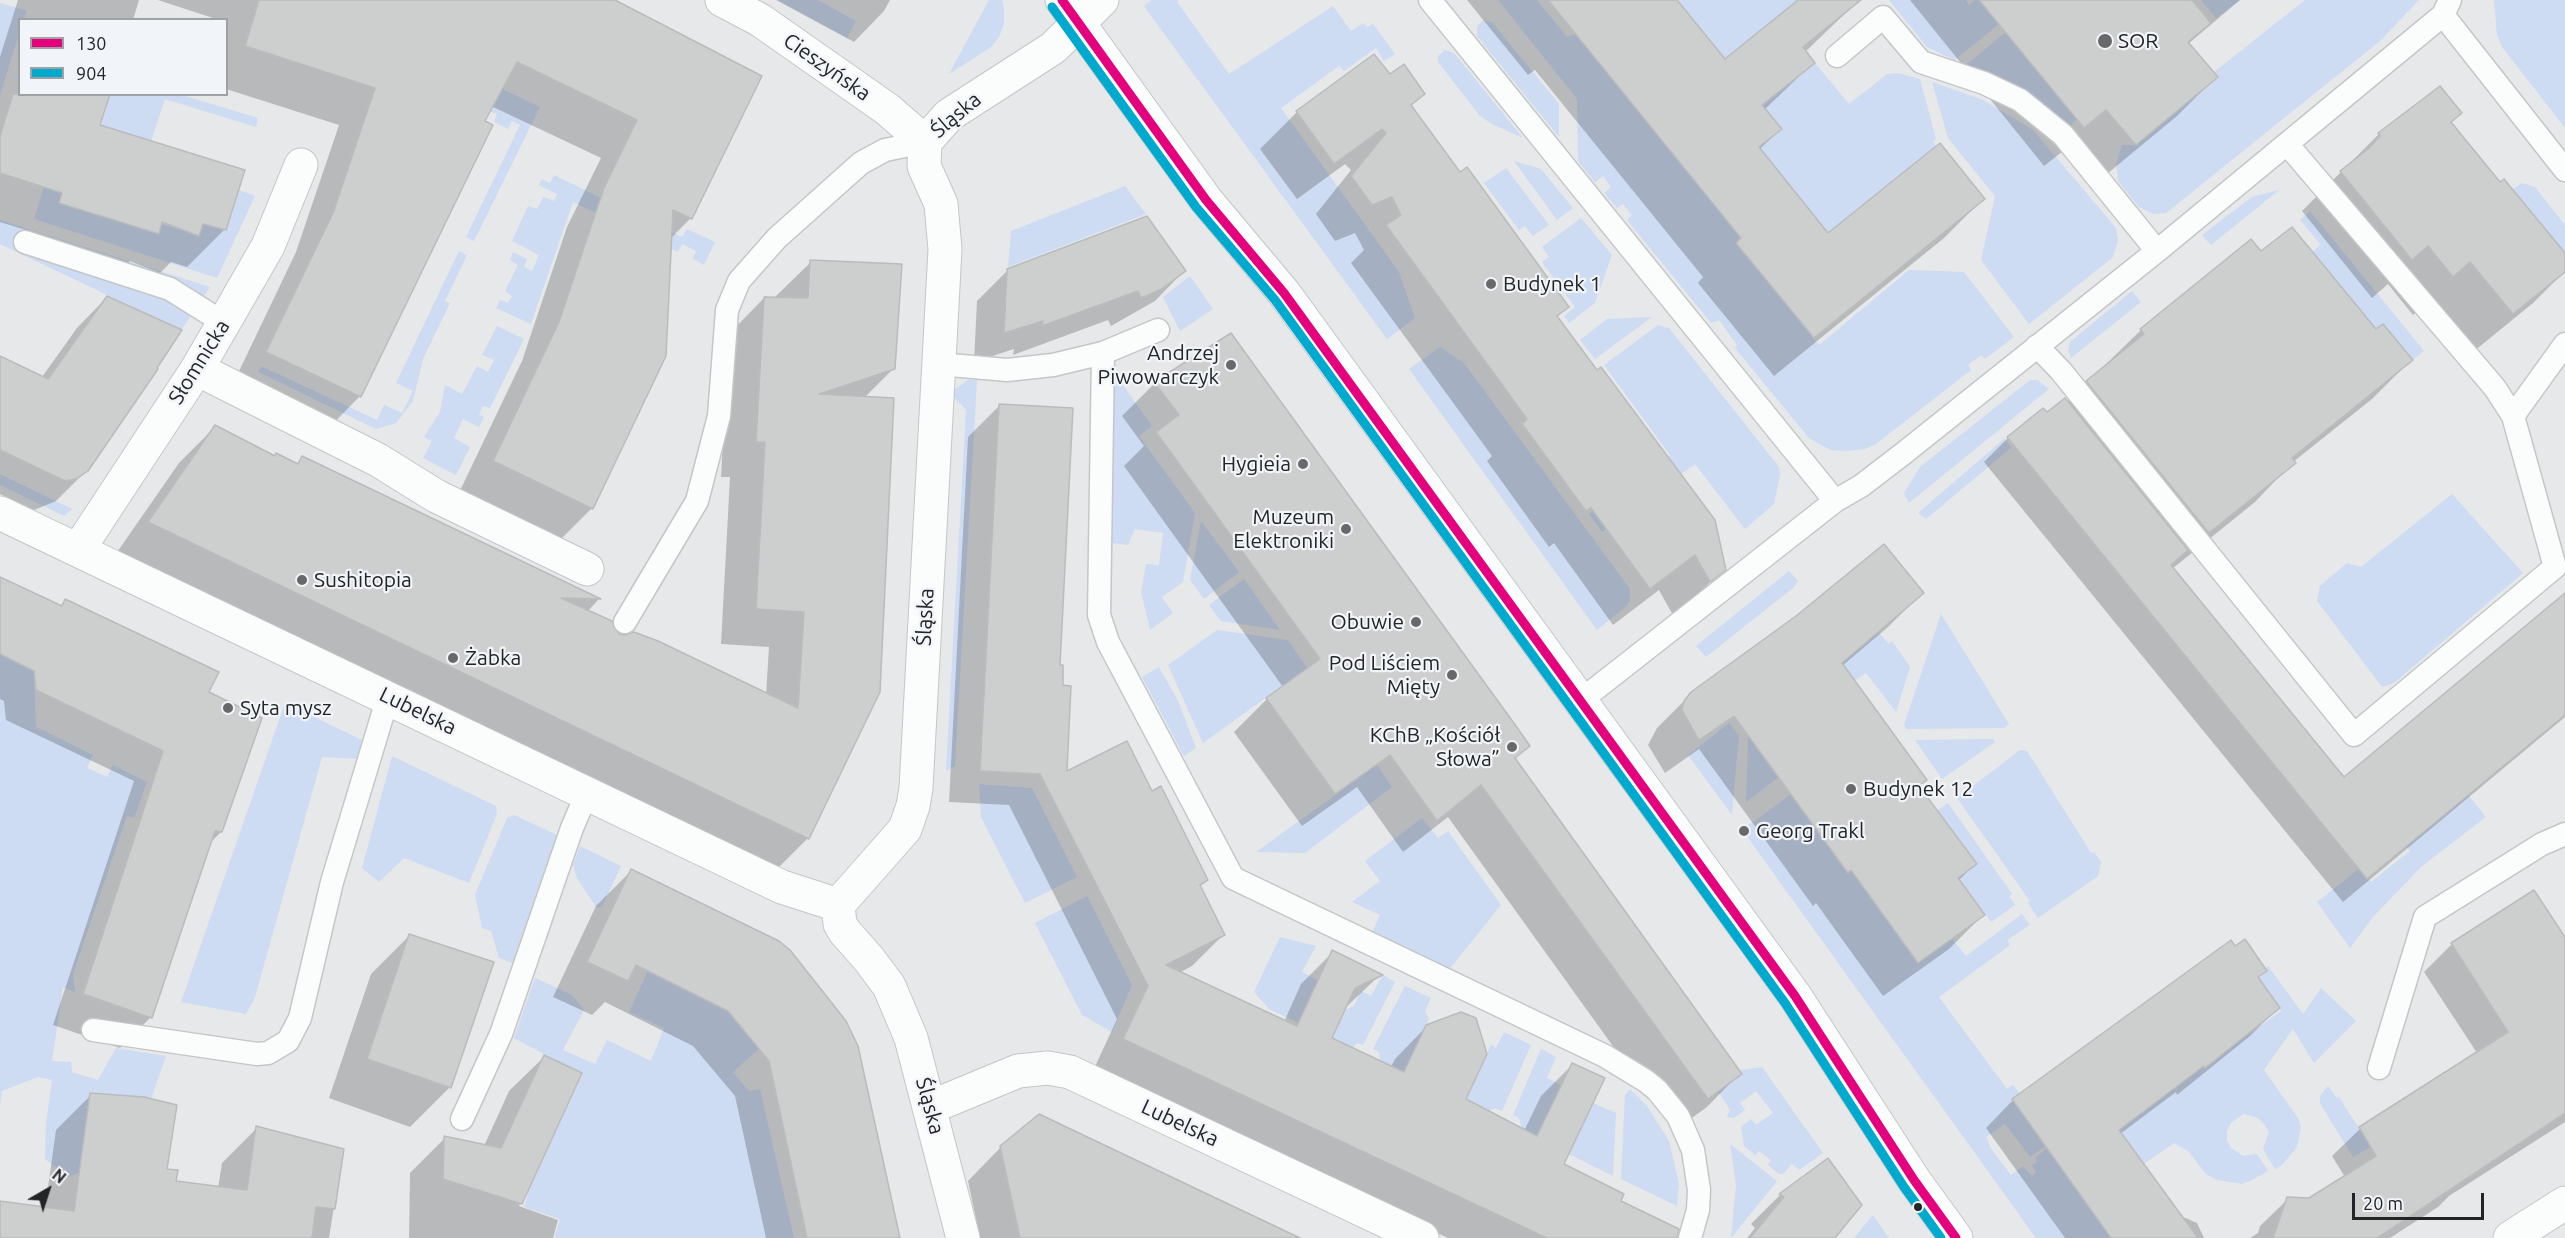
<!DOCTYPE html>
<meta charset="utf-8">
<style>
body{margin:0}
#map{position:relative;width:2565px;height:1238px;overflow:hidden;background:#e6e8ea;font-family:Ubuntu,sans-serif}
canvas{display:block}
.legend{position:absolute;left:18px;top:18px;width:210px;height:78px;box-sizing:border-box;background:#f1f4f9;border:2px solid #9fa1a5;margin:0;padding:8px 10px;list-style:none;font-size:18px;color:#232426}
.legend li{display:flex;align-items:center;gap:12px;height:30px}
.legend b{width:30px;border:2px solid #9fa1a5}
.north{position:absolute;left:18px;top:1160px;width:60px;height:60px;-webkit-text-stroke:4px #f1f4f9;paint-order:stroke;rotate:39deg;font-size:16px;font-weight:700;line-height:24px;text-align:center;color:#232426}
.north::after{content:'';display:block;margin:auto;width:21px;height:27px;background:#232426;clip-path:polygon(50% 0,100% 100%,50% 72%,0 100%)}
.scale{position:absolute;left:2352px;top:1193px;width:132px;height:27px;box-sizing:border-box;border:3px solid #232426;border-top:0;padding-left:8px;font-size:18px;line-height:21px;white-space:nowrap;color:#232426;-webkit-text-stroke:4px #f1f4f9;paint-order:stroke}
</style>
<div id="map">
<canvas width="2565" height="1238"></canvas>
<ul class="legend">
<li><b style="height:8px;background:#e5007d"></b>130</li>
<li><b style="height:8px;background:#00a9ce"></b>904</li>
</ul>
<div class="north">N</div>
<div class="scale">20 m</div>
</div>
<script>
const c = document.querySelector('canvas').getContext('2d');
c.lineJoin = 'round';
function fill(path, color) {
  c.fillStyle = color;
  c.fill(path, 'evenodd');
}
function shape(rows) {
  const path = new Path2D();
  for (const r of rows) {
    path.moveTo(r[0], r[1]);
    for (let i = 2; i < r.length; i += 2) path.lineTo(r[i], r[i + 1]);
  }
  return path;
}
function stroke(path, color, width, dash) {
  c.strokeStyle = color;
  c.lineWidth = width;
  c.lineCap = dash ? 'butt' : 'round';
  c.setLineDash(dash || []);
  c.stroke(path);
}
function drawText(font, color, halo, rows, align = 'center') {
  c.font = font + ' Ubuntu,sans-serif';
  c.lineWidth = 4.5;
  c.setLineDash([]);
  c.textBaseline = 'middle';
  c.strokeStyle = halo;
  c.fillStyle = color;
  for (const [text, x, y, turn = 0] of rows) {
    c.save();
    c.translate(x, y);
    c.rotate((+turn || 0) * Math.PI / 180);
    c.textAlign = isNaN(turn) ? turn : align;
    if (halo) c.strokeText(text, 0, 0);
    c.fillText(text, 0, 0);
    c.restore();
  }
}
const green = shape([
 [778,0,818,0,856,21,847,38],
 [989,0,1002,0,1004,7,1004,24,999,37,991,47,949,74],
 [1152,0,1179,0,1177,2,1229,74,1333,6,1351,31,1363,23,1367,27,1373,24,1395,54,1384,61,1376,48,1344,71,1339,66,1281,108,1399,272,1415,318,1387,339,1144,6],
 [1498,0,1537,0,1567,37,1576,34,1740,236,1736,243,1819,345,1909,270,1964,272,2014,337,1985,359,1981,355,1968,365,1971,370,1876,444,1865,449,1847,451,1831,450,1817,443,1809,438,1735,348,1737,345,1719,320,1711,323,1627,220,1632,215,1623,204,1617,208,1604,193,1611,187,1603,176,1595,182,1578,161,1577,99],
 [1676,0,1798,0,1725,59,1689,15,1668,32],
 [1889,0,1966,0,1969,5,1975,0,2028,0,1955,60,1927,47],
 [2201,0,2240,0,2216,18],
 [2305,0,2419,0,2380,41,2166,213,2154,214,2139,207,2118,181,2116,164,2122,145,2136,145,2217,77,2214,72],
 [2494,0,2565,0,2565,128,2502,47,2497,35],
 [0,3,27,11,24,19,20,20,19,34,0,95],
 [1483,20,1492,22,1559,104,1559,137,1477,36,1477,26],
 [2006,32,2077,119,2070,126,2026,90,1990,72,1966,65],
 [1445,50,1454,53,1523,138,1492,124,1480,116,1438,62,1438,56],
 [1815,63,1849,104,1887,74,1898,73,1920,79,1936,139,1933,142,1936,146,1828,233,1759,147,1782,129,1763,106],
 [488,82,540,107,474,241,466,237,520,125,512,121,508,129,494,122,497,114,489,111],
 [1932,82,1983,100,2033,130,2116,228,2118,240,2113,257,2029,324,1981,260,1995,196,1948,138],
 [110,95,182,95,258,118,256,127,165,99,151,141,101,125],
 [1514,161,1541,169,1573,208,1557,220],
 [1506,168,1549,225,1533,236,1525,226,1519,230,1484,183],
 [554,175,682,237,687,229,715,242,704,265,693,259,696,251,682,244,678,252,573,202,531,324,496,308,500,300,508,303,512,296,505,291,518,265,510,260,513,252,527,259,524,267,532,271,539,255,512,241,528,206,537,209,543,197,554,201,557,194,539,185,542,179,550,183],
 [2522,183,2535,187,2565,225,2565,253,2513,189],
 [1125,186,1146,214,1008,267,1011,231],
 [44,187,62,193,60,203,159,234,162,224,199,236,203,224,226,230,239,190,255,196,217,278,34,219],
 [2279,190,2211,245,2202,235,2252,197],
 [2310,211,2424,351,2413,360,2383,324,2376,329,2312,252,2321,245,2300,220],
 [1581,218,1612,255,1595,303,1569,323,1564,316,1575,307,1542,262,1549,257,1542,247],
 [0,220,210,287,182,329,179,329,0,244],
 [459,251,467,255,445,301,450,303,423,359,413,401,396,423,376,429,258,372,261,366,377,420,384,405,402,413,413,391,396,383],
 [1190,276,1213,309,1180,331,1163,297],
 [2132,291,2141,302,2071,358,2068,350,2070,342],
 [1652,317,1595,359,1580,340,1607,319],
 [1658,325,1669,328,1779,467,1780,475,1774,504,1745,529,1695,464,1602,532,1589,514,1670,455,1604,365],
 [497,326,524,339,490,408,483,406,479,415,484,417,479,427,463,419,454,438,470,447,456,475,423,458,432,441,424,437,440,412,445,385,462,394,477,366,488,372,494,360,482,355],
 [1440,347,1464,363,1630,589,1630,601,1625,607,1597,630,1409,369],
 [1116,375,1152,426,1139,436,1195,513,1183,582,1162,597,1173,613,1150,630,1141,592,1146,564,1159,565,1163,533,1135,529,1128,545,1111,543,1113,386],
 [968,380,977,380,955,766,946,771,966,410,950,393],
 [2030,380,2037,380,2049,389,1909,503,1904,493,1920,467],
 [2005,438,2011,448,1926,519,1918,513],
 [0,474,72,509,64,516,0,485],
 [2452,494,2523,573,2394,683,2382,687,2317,601,2320,586,2347,563,2361,567],
 [1201,521,1239,572,1204,599,1190,580],
 [1789,571,1798,581,1793,588,1706,657,1696,646],
 [1244,579,1280,630,1221,621,1209,605],
 [1941,614,2009,724,2004,728,1906,729,1904,725],
 [1217,630,1288,640,1307,668,1203,743,1168,665],
 [1878,632,1889,644,1892,641,1910,667,1896,712,1866,673,1819,706,1812,672],
 [0,654,34,671,36,727,93,755,87,768,107,777,113,765,147,782,134,818,127,816,73,974,75,992,63,987,52,1061,71,1062,72,1072,98,1080,116,1048,166,1056,151,1099,90,1093,79,1173,68,1177,45,1159,46,1124,52,1080,38,1077,2,1091,0,1106],
 [1159,667,1178,701,1196,748,1184,756,1142,677],
 [285,703,364,741,357,759,322,757,255,997,246,1014,181,1002],
 [1729,723,1739,735,1732,815,1688,755],
 [1748,736,1779,777,1746,802],
 [1993,739,1995,742,1942,779,1915,740],
 [2020,750,2027,751,2091,853,2094,852,2101,862,2098,876,2038,918,2028,903,2030,901,1957,798],
 [392,756,496,806,497,814,469,883,404,858,379,882,362,868],
 [1377,765,1392,787,1305,853,1256,852],
 [979,784,1032,788,1077,877,1025,903,981,817],
 [1791,794,1847,872,1851,870,1918,963,1952,939,1966,956,2022,914,2030,925,2007,940,2010,945,1939,997,2007,1089,2013,1085,2020,1094,2012,1100,2046,1146,2030,1157,2005,1124,1986,1137,1992,1150,2011,1175,2023,1166,2032,1176,2036,1172,2032,1165,2037,1162,2035,1158,2047,1148,2140,1113,2281,1011,2258,977,2267,971,2265,969,2268,966,2303,1014,2321,988,2356,1021,2314,1063,2293,1029,2264,1070,2298,1118,2301,1127,2297,1147,2281,1166,2275,1169,2263,1149,2269,1132,2265,1125,2258,1118,2244,1114,2231,1123,2227,1131,2227,1140,2231,1148,2243,1156,2257,1154,2268,1171,2254,1179,2242,1184,2217,1180,2206,1174,2189,1152,2174,1143,2086,1203,2111,1238,2036,1238,1741,828,1755,821],
 [2468,795,2486,817,2422,866,2373,917,2350,948,2317,902,2359,869,2371,882,2410,851,2389,824],
 [1948,803,2012,894,2009,896,2015,905,1991,922,1958,878,1977,864,1947,824,1929,816],
 [514,815,557,835,515,964,499,958,491,931,482,928,475,895,507,818],
 [1422,818,1438,838,1448,831,1501,905,1448,971,1371,935,1380,915,1352,902,1380,881,1365,861],
 [580,846,621,866,602,907,596,907,577,878,573,865],
 [1087,896,1132,985,1112,1032,1082,1015,1035,923],
 [1280,937,1316,946,1302,972,1319,981,1299,1023,1269,1009,1254,992],
 [651,964,681,988,727,1011,759,1049,733,1072,749,1091,760,1089,794,1238,554,1238,560,1219,524,1207,532,1181,582,1074,514,1038,535,978,572,995,584,1010,563,1050,595,1064,607,1040,651,1061,664,1028,629,1012],
 [1383,975,1395,982,1363,1045,1357,1043,1350,1052,1330,1042,1345,1010,1354,1006,1361,991,1371,996],
 [1405,986,1431,998,1425,1011,1429,1019,1404,1073,1376,1064,1380,1059,1379,1052,1373,1049],
 [1504,1032,1531,1045,1502,1111,1495,1108,1471,1119,1465,1102,1491,1045,1496,1048],
 [1541,1049,1556,1057,1547,1078,1561,1085,1536,1139,1522,1129,1519,1118,1513,1115],
 [1762,1067,1823,1153,1799,1170,1792,1164,1783,1174,1779,1174,1768,1165,1771,1160,1759,1151,1755,1155,1744,1146,1741,1127,1751,1119,1756,1125,1773,1113,1756,1091,1740,1103,1745,1110,1734,1118,1727,1117,1730,1110,1718,1091,1742,1074,1740,1070],
 [2328,1086,2337,1098,2339,1097,2371,1147,2353,1157,2320,1103,2320,1096],
 [1630,1089,1647,1106,1669,1141,1679,1183,1677,1206,1621,1179,1625,1095],
 [1593,1103,1616,1113,1613,1176,1569,1154],
 [1730,1144,1777,1181,1731,1238,1736,1185],
 [1873,1215,1889,1238,1854,1238]
]);
const shadow = shape([
 [18,0,139,0,133,20,20,20,20,94,99,125,243,171,224,230,187,267,171,262,160,273,130,261,120,271,23,240,26,230,0,222,0,57],
 [158,0,611,0,691,218,670,239,592,508,554,546,456,499,522,361,567,227,601,158,491,106,360,396,323,434,230,390,296,252,339,125,226,89,226,20,219,20],
 [776,0,890,0,884,11,854,42],
 [1467,0,1678,0,1677,2,1725,61,1801,0,1854,0,1856,3,1805,52,1813,63,1764,110,1780,129,1759,150,1827,235,1983,199,1944,238,1774,376,1698,283,1703,277,1535,70,1528,75],
 [1910,0,2240,0,2188,44,2216,77,2177,116,2096,183,2067,148,2044,166],
 [1374,56,1389,76,1424,94,1410,107,1460,174,1567,307,1556,318,1724,569,1674,617,1659,590,1613,625,1554,543,1549,547,1487,461,1492,456,1351,263,1364,250,1355,233,1335,241,1316,214,1351,170,1345,164,1297,199,1260,149,1297,112],
 [2379,134,2499,184,2565,255,2565,271,2533,303,2473,352,2430,300,2413,315,2388,284,2372,298,2302,211],
 [2261,253,2376,331,2411,360,2372,399,2293,462,2255,502,2172,569,2343,779,2565,594,2565,717,2343,902,1984,462,2008,438,2067,402,2141,330],
 [811,262,894,368,864,398,878,692,808,838,772,874,113,558,179,463,215,427,275,457,296,464,303,458,599,599,587,612,618,635,766,695,769,647,721,644,730,477,721,477,729,334,764,298,775,297],
 [1007,271,1184,271,1155,301,1111,326,1108,320,1013,355,1014,349,974,362,977,301],
 [107,297,87,470,56,501,34,510,0,494,0,357,42,377,77,328],
 [1155,383,1528,746,1514,760,1740,1073,1707,1107,1674,1131,1448,817,1403,852,1357,787,1302,826,1234,732,1267,699,1283,687,1124,466,1144,446,1122,416],
 [1000,405,1058,666,1066,774,1151,793,1207,880,1199,887,1224,934,1192,966,1179,973,1284,1022,1301,984,1333,952,1380,975,1344,1009,1330,1039,1391,1067,1395,1059,1427,1026,1464,1099,1524,1131,1541,1096,1572,1065,1562,1165,1619,1202,1651,1238,1448,1238,1093,1071,1117,1019,1009,805,949,802,968,437],
 [0,578,60,607,65,601,207,693,221,832,210,843,151,1017,120,1048,53,1025,134,781,6,720,4,701,0,699],
 [1922,593,1888,627,1842,666,1918,787,1975,864,1958,881,1983,915,1949,949,1883,996,1816,903,1813,906,1699,749,1665,773,1648,745,1657,728,1692,693],
 [631,871,899,1238,766,1238,735,1096,693,1046,605,1002,592,1015,553,997,596,906],
 [2534,892,2565,940,2565,1122,2449,1196,2438,1207,2390,1238,2250,1238,2258,1233,2260,1226,2288,1199,2310,1199,2345,1177,2332,1156,2360,1129,2477,1053,2424,972,2452,944],
 [410,935,492,963,449,1088,410,1127,329,1098,371,974],
 [2265,971,2257,979,2278,1008,2250,1036,2177,1095,2176,1092,2120,1134,2181,1216,2197,1223,2204,1238,2065,1238,1986,1128,2013,1100],
 [544,1057,580,1074,519,1206,558,1220,553,1238,409,1238,410,1173,445,1138,484,1146,509,1091],
 [91,1095,174,1182,218,1188,222,1163,257,1128,343,1150,329,1238,0,1238,0,1202,45,1209,56,1130],
 [1001,1147,1299,1238,980,1238,968,1181],
 [1827,1160,1833,1238,1747,1238,1755,1228,1751,1224,1780,1195]
]);
const building = shape([
 [259,0,615,0,762,76,692,219,673,210,666,356,593,509,493,461,559,322,604,188,637,120,517,62,485,121,493,125,361,397,266,352,333,213,375,88,245,46,259,0],
 [1548,0,1677,0,1725,59,1798,0,1861,0,1803,47,1815,63,1762,105,1782,129,1759,147,1828,233,1940,143,1985,199,1814,338,1736,243,1741,238,1548,0],
 [1979,0,2192,0,2211,23,2188,42,2218,77,2136,145,2106,110,2084,128,1979,0],
 [1374,54,1390,74,1404,64,1425,94,1411,105,1460,172,1467,167,1569,307,1557,316,1597,370,1601,367,1715,520,1726,570,1710,582,1695,555,1650,589,1591,508,1586,511,1522,424,1527,419,1386,225,1401,215,1392,197,1372,205,1351,176,1386,133,1382,129,1334,164,1296,111,1374,54],
 [2440,86,2462,113,2451,122,2500,182,2504,179,2565,253,2565,272,2513,314,2470,262,2453,277,2428,246,2412,260,2340,171,2368,149,2380,136,2378,133,2440,86],
 [13,94,110,94,100,125,245,170,226,230,203,224,199,236,162,222,159,234,59,203,62,193,0,173,0,136,13,94],
 [1147,216,1186,271,1160,290,1141,298,1138,291,1042,326,1043,321,1004,333,1007,269,1147,216],
 [2292,227,2376,329,2383,324,2413,360,2292,458,2296,463,2209,533,2086,381,2144,334,2140,329,2251,239,2261,251,2292,227],
 [810,260,902,264,895,369,819,394,894,398,880,692,809,839,148,522,215,425,275,456,276,453,298,464,302,456,601,599,561,598,612,621,619,634,625,635,634,632,658,641,798,708,804,612,756,609,765,442,756,442,764,297,808,298,810,260],
 [107,296,182,330,157,368,158,369,88,471,76,479,65,481,0,450,0,356,48,379,107,296],
 [1231,333,1516,726,1530,746,1515,758,1742,1074,1708,1099,1481,785,1437,821,1390,755,1335,794,1266,698,1320,659,1156,432,1179,415,1154,382,1231,333],
 [2065,398,2188,550,2171,565,2344,777,2565,593,2565,715,2367,879,2007,437,2043,408,2047,412,2065,398],
 [999,404,1073,408,1060,665,1063,665,1063,685,1071,686,1067,771,1127,741,1152,791,1161,786,1208,880,1200,885,1225,935,1166,965,1297,1026,1332,950,1383,975,1355,988,1332,1038,1404,1072,1426,1025,1461,1012,1476,1018,1487,1054,1466,1099,1537,1136,1572,1063,1605,1078,1564,1164,1624,1194,1621,1201,1679,1229,1677,1238,1547,1238,1123,1039,1148,986,1040,774,980,771,999,404],
 [1884,544,1924,593,1842,663,1927,780,1919,786,1977,864,1958,878,1985,915,1918,963,1851,870,1848,873,1734,716,1699,740,1682,710,1684,701,1691,692,1796,616,1884,544],
 [0,577,62,606,65,599,219,672,209,692,262,718,222,832,215,831,152,1018,83,994,163,751,36,690,34,671,0,654,0,577],
 [631,869,779,941,790,950,846,1021,858,1046,900,1238,807,1238,769,1061,728,1011,636,965,628,981,587,962,631,869],
 [2534,890,2565,937,2565,1113,2377,1238,2273,1238,2287,1197,2309,1198,2376,1156,2359,1127,2508,1032,2451,943,2534,890],
 [409,934,494,962,451,1088,367,1059,409,934],
 [2245,939,2267,971,2258,977,2280,1008,2204,1069,2204,1066,2119,1130,2198,1238,2111,1238,2012,1099,2231,940,2235,946,2245,939],
 [544,1055,582,1073,522,1204,443,1179,444,1136,501,1148,544,1055],
 [90,1093,144,1097,177,1105,167,1169,178,1170,176,1181,247,1190,256,1126,344,1149,335,1209,316,1207,312,1238,0,1238,0,1201,74,1211,90,1093],
 [1039,1114,1222,1201,1300,1238,1020,1238,1000,1146,1039,1114],
 [1828,1158,1862,1205,1835,1238,1750,1238,1784,1197,1779,1194,1828,1158]
]);
const lane = shape([
 [1430,0,1835,501],
 [2443,15,2565,170],
 [1837,56,1883,17,1921,62,1984,83,2020,100,2063,135,2157,251],
 [25,242,170,289,224,323],
 [2037,346,2061,371,2354,735,2555,567,2513,416,2495,388,2287,144],
 [1103,353,1099,615,1108,642,1233,878,1605,1056,1646,1081,1657,1090,1678,1116,1693,1150,1699,1190,1698,1210,1690,1238],
 [939,364,1007,370,1053,365,1103,353,1158,330],
 [2513,416,2565,344],
 [625,622,697,501,719,416,727,310,739,281,777,238,861,163,885,150,925,142],
 [1580,701,1835,501,1861,486,1904,453,2157,251,2443,15,2450,0],
 [93,1030,257,1054,268,1053,288,1041,300,1018,332,882,388,697],
 [2379,1068,2425,917,2542,844,2565,834],
 [462,1119,501,1034,572,828,587,793]
]);
const street = shape([
 [722,0,760,20,887,109,925,142],
 [197,369,378,460,436,496,587,569],
 [0,513,782,887,838,905],
 [78,550,197,369,233,307,268,246,301,165],
 [931,1107,1018,1071,1048,1068,1070,1072,1422,1238],
 [963,1238,911,1038,889,986,868,958,845,932,840,924,838,905,905,829,913,806,916,788,945,249,941,204,924,166,925,142,949,115,1053,48,1102,0]
]);
const secondary = shape([
 [1062,0,1206,200,1284,293,1795,996,1914,1180,1956,1238],
 [2510,1238,2565,1203]
]);
const bus1 = shape([
 [1062,0,1206,200,1284,293,1795,996,1914,1180,1956,1238]
]);
const bus2 = shape([
 [1052,7,1196,207,1275,300,1785,1003,1904,1187,1941,1238]
]);
const markers = [
 [2105,41,8,"#67696b"],
 [1491,284,6,"#67696b"],
 [1231,365,6,"#67696b"],
 [1303,464,6,"#67696b"],
 [1346,529,6,"#67696b"],
 [302,580,6,"#67696b"],
 [1416,622,6,"#67696b"],
 [453,658,6,"#67696b"],
 [1452,675,6,"#67696b"],
 [228,708,6,"#67696b"],
 [1512,747,6,"#67696b"],
 [1851,789,6,"#67696b"],
 [1744,831,6,"#67696b"],
 [1918,1207,5,"#232426"]
];
const poiNames = [
 ["SOR",2118,41],
 ["Budynek 1",1503,284],
 ["Andrzej",1219,353,"right"],
 ["Piwowarczyk",1219,377,"right"],
 ["Hygieia",1291,464,"right"],
 ["Muzeum",1334,517,"right"],
 ["Elektroniki",1334,541,"right"],
 ["Sushitopia",314,580],
 ["Obuwie",1404,622,"right"],
 ["Żabka",465,658],
 ["Pod Liściem",1440,663,"right"],
 ["Mięty",1440,687,"right"],
 ["Syta mysz",240,708],
 ["KChB „Kościół",1500,735,"right"],
 ["Słowa”",1500,759,"right"],
 ["Budynek 12",1863,789],
 ["Georg Trakl",1756,831]
];
const streetNames = [
 ["Cieszyńska",827,67,35],
 ["Śląska",956,115,-40],
 ["Słomnicka",199,362,-58],
 ["Śląska",925,617,-87],
 ["Lubelska",418,711,26],
 ["Śląska",930,1106,75],
 ["Lubelska",1180,1123,25]
];
fill(green, '#cddbf3');
fill(shadow, '#0003');
fill(building, '#cdcfce');
stroke(building, '#babbbc', 1.5);
stroke(lane, '#c4c6c7', 25);
stroke(street, '#c4c6c7', 35);
stroke(secondary, '#c4c6c7', 35);
stroke(lane, '#fbfcfc', 22);
stroke(street, '#fbfcfc', 33);
stroke(secondary, '#fbfcfc', 33);
stroke(bus1, '#e5007d', 9);
stroke(bus2, '#00a9ce', 9);
for (const [x, y, r, color] of markers) {
  const dot = new Path2D();
  dot.arc(x, y, r, 0, 2 * Math.PI);
  c.fillStyle = color;
  c.fill(dot);
  stroke(dot, '#f1f4f9', 2);
}
drawText('21px', '#232426', '#f1f4f9', poiNames, 'left');
drawText('21px', '#232426', '#f1f4f9', streetNames);
</script>
